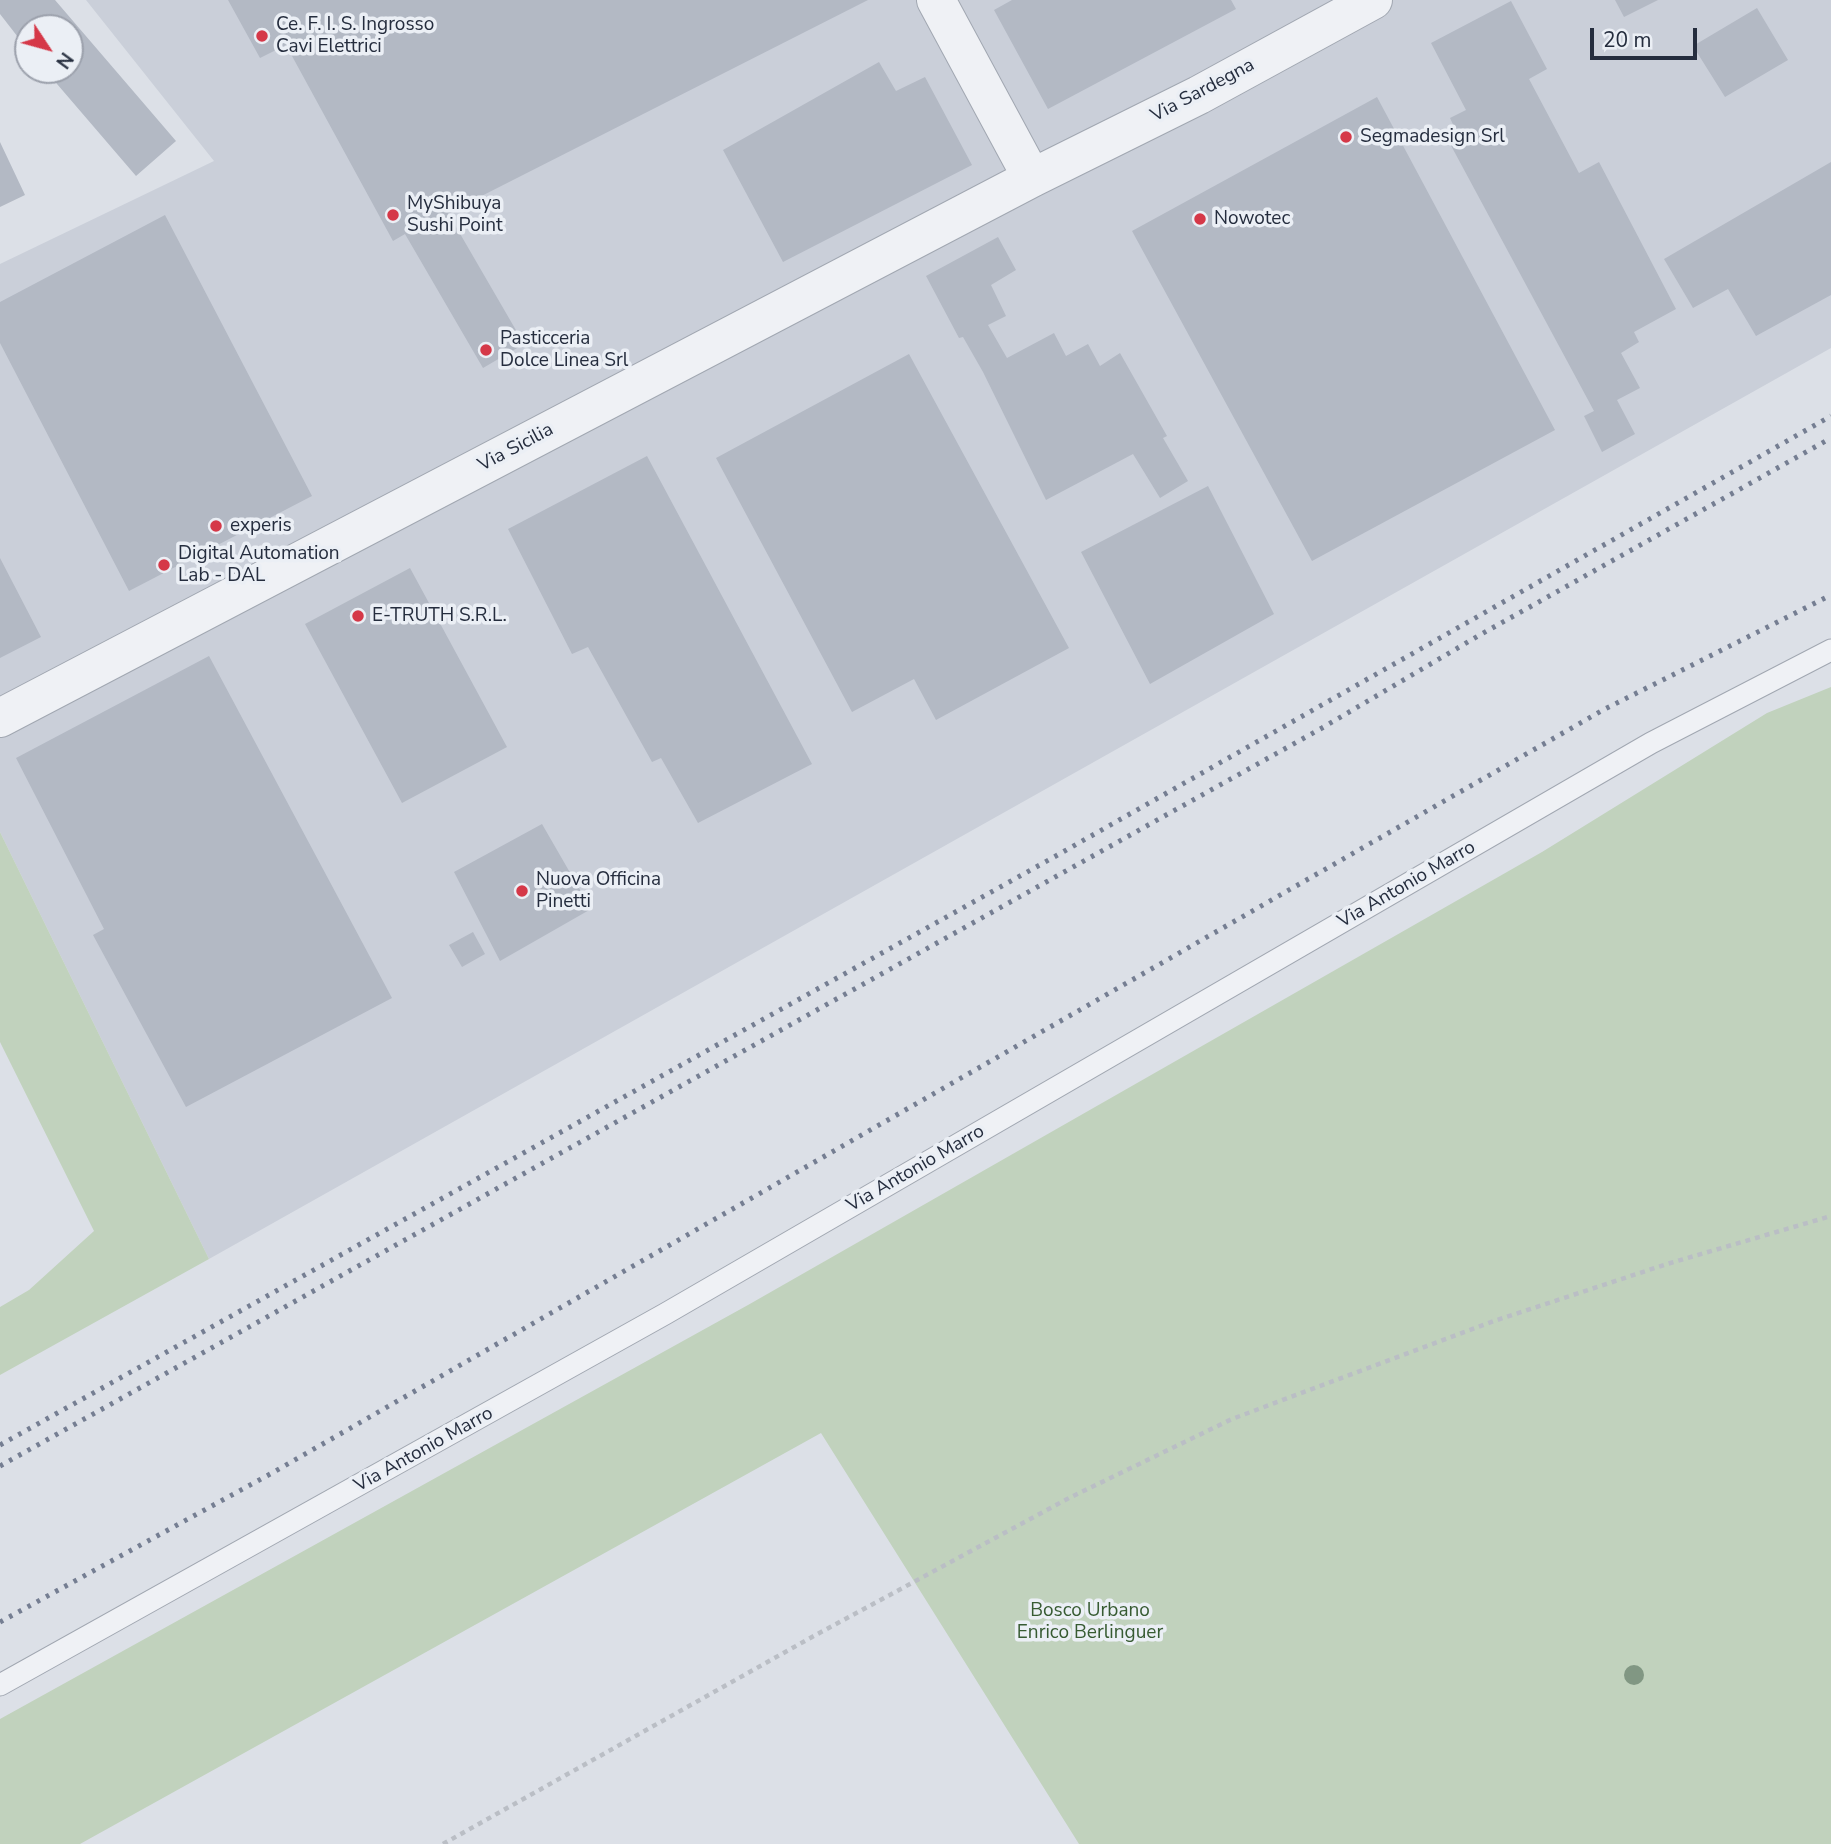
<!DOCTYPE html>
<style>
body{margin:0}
#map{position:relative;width:1831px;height:1844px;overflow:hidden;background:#dce0e7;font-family:"Nunito Sans",sans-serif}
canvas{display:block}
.north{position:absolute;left:14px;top:14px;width:70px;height:70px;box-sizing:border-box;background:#ebeff5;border:2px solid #9ca1ac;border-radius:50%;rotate:126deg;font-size:19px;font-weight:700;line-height:28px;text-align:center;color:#252d3e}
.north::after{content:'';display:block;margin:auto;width:24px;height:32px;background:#d53848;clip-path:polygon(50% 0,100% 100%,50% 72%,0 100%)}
.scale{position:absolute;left:1590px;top:28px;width:107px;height:32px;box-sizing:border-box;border:4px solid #252d3e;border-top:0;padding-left:9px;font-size:21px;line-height:24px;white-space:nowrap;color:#252d3e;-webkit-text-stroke:5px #ebeff5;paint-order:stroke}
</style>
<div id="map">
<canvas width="1831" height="1844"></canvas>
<div class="north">N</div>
<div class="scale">20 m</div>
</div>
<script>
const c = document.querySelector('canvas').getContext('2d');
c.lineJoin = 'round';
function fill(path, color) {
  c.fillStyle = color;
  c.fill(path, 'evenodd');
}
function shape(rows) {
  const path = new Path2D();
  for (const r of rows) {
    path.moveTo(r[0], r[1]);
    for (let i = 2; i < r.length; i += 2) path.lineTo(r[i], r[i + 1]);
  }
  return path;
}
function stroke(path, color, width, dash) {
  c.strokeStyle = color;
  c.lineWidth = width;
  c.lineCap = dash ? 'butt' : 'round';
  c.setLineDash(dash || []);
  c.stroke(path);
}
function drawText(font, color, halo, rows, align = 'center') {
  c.font = font + ' "Nunito Sans",sans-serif';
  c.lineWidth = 7;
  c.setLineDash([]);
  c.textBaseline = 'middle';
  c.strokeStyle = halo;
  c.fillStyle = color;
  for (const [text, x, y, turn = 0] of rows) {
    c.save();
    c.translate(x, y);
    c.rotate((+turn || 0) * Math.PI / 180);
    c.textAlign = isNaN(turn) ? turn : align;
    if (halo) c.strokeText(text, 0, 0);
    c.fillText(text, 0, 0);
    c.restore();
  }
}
const built = shape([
 [86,0,1831,0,1831,348,209,1259,0,832,0,264,214,161]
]);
const green = shape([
 [1831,687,1831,1844,1079,1844,821,1433,80,1844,0,1844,0,1719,748,1305,1542,852,1767,713],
 [0,832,209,1259,0,1375,0,1307,29,1290,94,1231,0,1042]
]);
const building = shape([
 [0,0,55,0,176,141,136,176,45,70,70,70,70,28,28,28,28,50,0,14],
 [228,0,868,0,448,213,524,344,483,368,405,234,393,241,286,45,260,58],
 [1012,0,1231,0,1236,9,1048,109,994,10],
 [1615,0,1658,0,1624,17],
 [1511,1,1547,69,1529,79,1579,173,1599,162,1676,309,1634,332,1639,342,1621,353,1640,388,1617,400,1635,434,1602,452,1584,416,1594,411,1448,140,1458,135,1450,118,1466,110,1431,43],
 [1757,8,1788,60,1725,97,1693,46],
 [879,62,896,91,925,77,972,165,783,262,723,150],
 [1377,97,1555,430,1312,561,1132,231],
 [0,142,25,195,0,207],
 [1831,162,1831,295,1756,336,1728,289,1693,308,1664,259],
 [165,215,312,496,129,591,0,343,0,302],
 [998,237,1016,270,991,285,1006,316,988,325,1007,358,1054,333,1066,356,1088,344,1100,366,1120,353,1167,436,1163,438,1188,481,1160,498,1133,454,1046,500,983,372,963,337,959,338,926,276],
 [909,354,1069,648,936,720,914,679,852,712,716,458],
 [647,456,812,764,698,823,661,758,652,762,588,647,572,654,508,529],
 [1208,486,1274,614,1150,684,1081,552],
 [0,558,41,637,0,658],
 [410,568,507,747,402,803,305,624],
 [209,656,392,998,186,1107,93,935,104,929,16,758],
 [542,824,591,909,500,961,454,872],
 [473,932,485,954,462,967,449,945]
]);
const path = shape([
 [443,1844,812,1637,1069,1498,1232,1419,1494,1321,1667,1264,1831,1216]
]);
const lane = shape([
 [0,1685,665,1314,1651,743,1831,650]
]);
const street = shape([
 [936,0,1032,178],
 [0,718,1032,178,1199,95,1373,0]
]);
const rail = shape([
 [0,1445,1054,857,1831,416],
 [0,1466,1322,728,1478,636,1831,438],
 [0,1622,272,1473,1603,710,1831,595]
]);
const trees = [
 [1634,1675]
];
const markers = [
 [262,36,7,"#d53848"],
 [1346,137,7,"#d53848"],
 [393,215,7,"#d53848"],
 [1200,219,7,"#d53848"],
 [486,350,7,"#d53848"],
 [216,526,7,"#d53848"],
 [164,565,7,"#d53848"],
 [358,616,7,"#d53848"],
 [522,891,7,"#d53848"]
];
const poiNames = [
 ["Ce. F. I. S. Ingrosso",276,25],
 ["Cavi Elettrici",276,47],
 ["Segmadesign Srl",1360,137],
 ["MyShibuya",407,204],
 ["Sushi Point",407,226],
 ["Nowotec",1214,219],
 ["Pasticceria",500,339],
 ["Dolce Linea Srl",500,361],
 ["experis",230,526],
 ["Digital Automation",178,554],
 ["Lab - DAL",178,576],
 ["E-TRUTH S.R.L.",372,616],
 ["Nuova Officina",536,880],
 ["Pinetti",536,902]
];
const streetNames = [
 ["Via Sardegna",1203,91,-28],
 ["Via Sicilia",516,448,-28],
 ["Via Antonio Marro",1407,885,-30],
 ["Via Antonio Marro",916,1169,-30],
 ["Via Antonio Marro",424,1450,-29]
];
const parkNames = [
 ["Bosco Urbano",1090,1611],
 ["Enrico Berlinguer",1090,1633]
];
fill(built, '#cacfd9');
fill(green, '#c1d2bd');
fill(building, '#b3b9c4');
stroke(lane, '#a1a7b1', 23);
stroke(street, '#a1a7b1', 40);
stroke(path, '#babec5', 4.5, [5, 5]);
stroke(lane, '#eff1f5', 21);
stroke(street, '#eff1f5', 38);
stroke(rail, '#757e92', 5, [3.5, 7]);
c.fillStyle = '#819783';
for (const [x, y] of trees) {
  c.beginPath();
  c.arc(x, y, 10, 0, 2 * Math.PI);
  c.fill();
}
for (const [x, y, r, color] of markers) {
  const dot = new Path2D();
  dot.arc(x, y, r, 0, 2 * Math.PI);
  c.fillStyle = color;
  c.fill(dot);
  stroke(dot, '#ebeff5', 2.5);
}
drawText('19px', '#252d3e', '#ebeff5', poiNames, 'left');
drawText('19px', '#252d3e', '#ebeff5', streetNames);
drawText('19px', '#375b32', '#ebeff5', parkNames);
</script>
